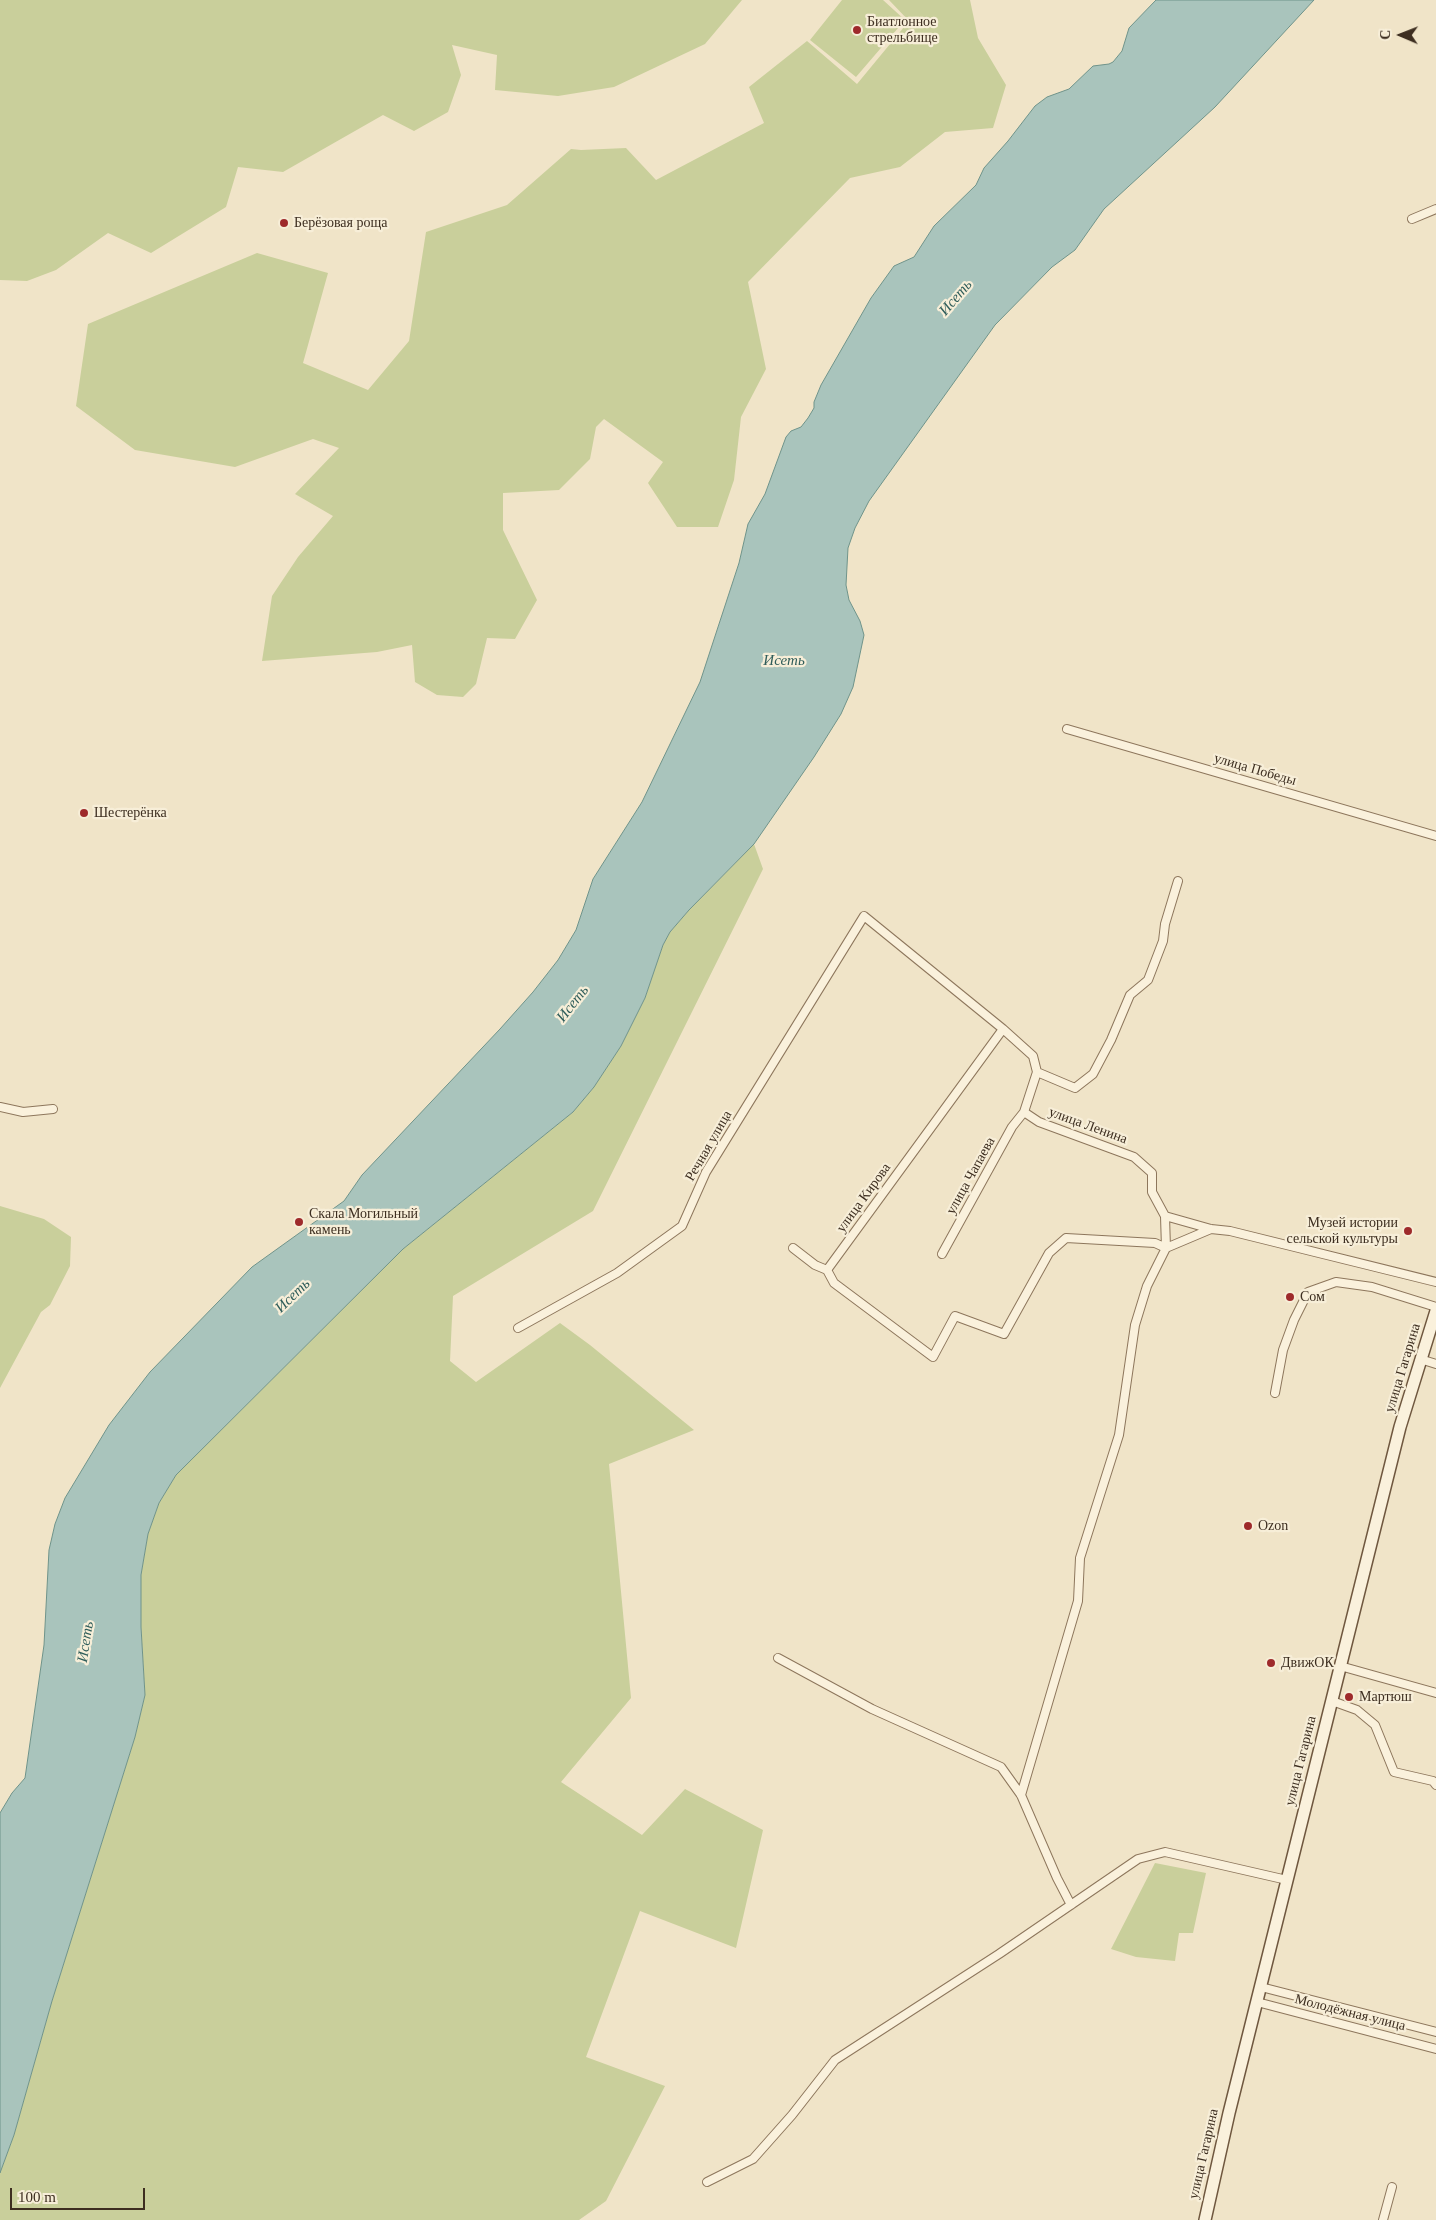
<!DOCTYPE html>
<meta charset="utf-8">
<style>
body{margin:0}
#map{position:relative;width:1436px;height:2220px;overflow:hidden;background:#f0e4c8;font-family:Georgia,serif}
canvas{display:block}
.north{position:absolute;left:1376px;top:10px;width:50px;height:50px;-webkit-text-stroke:4px #f7eed8;paint-order:stroke;rotate:271deg;font-size:14px;font-weight:700;line-height:20px;text-align:center;color:#3d2e20}
.north::after{content:'';display:block;margin:auto;width:18px;height:22px;background:#3d2e20;clip-path:polygon(50% 0,100% 100%,50% 72%,0 100%)}
.scale{position:absolute;left:10px;top:2188px;width:135px;height:22px;box-sizing:border-box;border:2px solid #3d2e20;border-top:0;padding-left:6px;font-size:15px;line-height:18px;white-space:nowrap;color:#3d2e20;-webkit-text-stroke:4px #f7eed8;paint-order:stroke}
</style>
<div id="map">
<canvas width="1436" height="2220"></canvas>
<div class="north">С</div>
<div class="scale">100 m</div>
</div>
<script>
const c = document.querySelector('canvas').getContext('2d');
c.lineJoin = 'round';
function fill(path, color) {
  c.fillStyle = color;
  c.fill(path, 'evenodd');
}
function shape(rows) {
  const path = new Path2D();
  for (const r of rows) {
    path.moveTo(r[0], r[1]);
    for (let i = 2; i < r.length; i += 2) path.lineTo(r[i], r[i + 1]);
  }
  return path;
}
function stroke(path, color, width, dash) {
  c.strokeStyle = color;
  c.lineWidth = width;
  c.lineCap = dash ? 'butt' : 'round';
  c.setLineDash(dash || []);
  c.stroke(path);
}
function drawText(font, color, halo, rows, align = 'center') {
  c.font = font + ' Georgia,serif';
  c.lineWidth = 4.5;
  c.setLineDash([]);
  c.textBaseline = 'middle';
  c.strokeStyle = halo;
  c.fillStyle = color;
  for (const [text, x, y, turn = 0] of rows) {
    c.save();
    c.translate(x, y);
    c.rotate((+turn || 0) * Math.PI / 180);
    c.textAlign = isNaN(turn) ? turn : align;
    if (halo) c.strokeText(text, 0, 0);
    c.fillText(text, 0, 0);
    c.restore();
  }
}
const green = shape([
 [0,0,742,0,705,44,614,87,558,96,495,90,497,55,452,45,461,75,448,112,414,131,383,115,283,172,238,167,226,207,151,253,108,233,56,270,27,281,0,280],
 [842,0,883,0,905,20,856,77,810,40],
 [889,0,970,0,978,38,1006,85,993,128,945,132,900,167,850,178,748,282,766,369,741,417,734,480,718,527,677,527,648,483,663,462,604,419,596,427,590,459,559,490,503,493,503,530,537,600,515,639,487,638,476,684,463,697,437,695,415,682,412,645,377,652,262,661,272,596,298,557,333,516,295,494,339,448,313,439,235,467,135,450,76,406,88,324,257,253,328,273,303,363,368,390,409,341,426,232,507,205,571,149,581,150,626,148,656,180,764,123,749,87,807,41,857,84,909,21],
 [754,844,763,869,593,1211,453,1296,450,1361,476,1382,560,1323,590,1345,694,1430,609,1464,631,1698,561,1782,642,1835,685,1789,763,1830,736,1948,640,1911,586,2057,665,2086,606,2201,579,2220,0,2220,0,2173,14,2135,52,2001,135,1737,145,1695,141,1627,141,1575,148,1534,159,1503,176,1475,403,1249,573,1112,594,1087,621,1046,645,998,663,945,670,932,689,910],
 [0,1206,44,1219,71,1237,70,1266,50,1305,41,1312,0,1388],
 [1155,1863,1206,1873,1193,1933,1179,1933,1175,1961,1136,1957,1111,1949]
]);
const water = shape([
 [1156,0,1314,0,1215,107,1104,209,1075,250,1052,267,995,325,869,501,855,528,848,548,846,585,849,600,860,621,864,635,853,687,841,714,814,757,754,844,689,910,670,932,663,945,645,998,621,1046,594,1087,573,1112,403,1249,176,1475,159,1503,148,1534,141,1575,141,1627,145,1695,135,1737,52,2001,14,2135,0,2173,0,1813,12,1793,25,1778,44,1645,49,1550,55,1524,65,1498,109,1425,150,1372,252,1267,344,1201,362,1175,500,1029,533,992,558,960,576,930,593,879,642,802,700,682,739,563,748,524,765,494,786,437,791,431,801,427,808,418,814,408,814,402,821,385,871,298,894,266,914,257,934,226,976,185,984,168,1008,141,1035,106,1047,97,1069,89,1093,66,1109,64,1113,62,1122,51,1129,28,1156,0]
]);
const minor = shape([
 [1412,219,1436,209],
 [1067,729,1436,836],
 [1003,1029,827,1270,834,1283,933,1357,955,1316,1004,1334,1049,1253,1066,1238,1155,1243,1166,1248,1211,1229],
 [1037,1072,1075,1088,1093,1074,1111,1040,1130,995,1148,980,1163,941,1165,924,1178,881],
 [0,1107,23,1112,53,1109],
 [793,1248,815,1265,827,1270],
 [942,1254,1012,1127,1024,1112],
 [518,1328,617,1273,682,1226,706,1172,864,916,1003,1029,1033,1056,1037,1072,1024,1112,1039,1122,1134,1157,1152,1173,1152,1192,1165,1216,1211,1229,1230,1231,1436,1282],
 [1420,1359,1436,1364],
 [1275,1393,1283,1350,1294,1320,1308,1292,1336,1282,1372,1287,1436,1307],
 [778,1658,872,1709,1001,1767,1021,1795,1057,1878,1071,1905],
 [1340,1666,1436,1693],
 [1332,1701,1357,1710,1375,1725,1394,1772,1433,1781,1436,1785],
 [1021,1795,1078,1601,1080,1558,1119,1435,1135,1325,1147,1286,1166,1248,1165,1216],
 [1261,1987,1436,2032],
 [1257,2002,1436,2049],
 [707,2182,753,2159,792,2115,835,2060,999,1954,1138,1859,1165,1852,1287,1880],
 [1383,2220,1392,2187]
]);
const secondary = shape([
 [1205,2220,1229,2113,1400,1427,1436,1311]
]);
const markers = [
 [857,30,5,"#9e2a2b"],
 [284,223,5,"#9e2a2b"],
 [84,813,5,"#9e2a2b"],
 [299,1222,5,"#9e2a2b"],
 [1408,1231,5,"#9e2a2b"],
 [1290,1297,5,"#9e2a2b"],
 [1248,1526,5,"#9e2a2b"],
 [1271,1663,5,"#9e2a2b"],
 [1349,1697,5,"#9e2a2b"]
];
const poiNames = [
 ["Биатлонное",867,22],
 ["стрельбище",867,38],
 ["Берёзовая роща",294,223],
 ["Шестерёнка",94,813],
 ["Скала Могильный",309,1214],
 ["камень",309,1230],
 ["Музей истории",1398,1223,"right"],
 ["сельской культуры",1398,1239,"right"],
 ["Сом",1300,1297],
 ["Ozon",1258,1526],
 ["ДвижОК",1281,1663],
 ["Мартюш",1359,1697]
];
const streetNames = [
 ["улица Победы",1255,770,16],
 ["улица Ленина",1088,1126,20],
 ["Речная улица",709,1146,-60],
 ["улица Чапаева",971,1176,-61],
 ["улица Кирова",864,1198,-54],
 ["улица Гагарина",1403,1368,-73],
 ["улица Гагарина",1301,1761,-76],
 ["Молодёжная улица",1350,2013,14],
 ["улица Гагарина",1204,2154,-77]
];
const waterNames = [
 ["Исеть",956,298,-49],
 ["Исеть",784,661],
 ["Исеть",573,1004,-52],
 ["Исеть",293,1296,-44],
 ["Исеть",86,1642,-81]
];
fill(green, '#c9cf9b');
fill(water, '#a9c4bc');
stroke(water, '#6f938a', 1);
stroke(minor, '#8d765c', 10);
stroke(secondary, '#6f573f', 14);
stroke(minor, '#faf1dc', 8);
stroke(secondary, '#faf1dc', 11);
for (const [x, y, r, color] of markers) {
  const dot = new Path2D();
  dot.arc(x, y, r, 0, 2 * Math.PI);
  c.fillStyle = color;
  c.fill(dot);
  stroke(dot, '#f7eed8', 2);
}
drawText('14px', '#3d2e20', '#f7eed8', poiNames, 'left');
drawText('14px', '#3d2e20', '#f7eed8', streetNames);
drawText('italic 15px', '#2f5d5a', '#f7eed8', waterNames);
</script>
